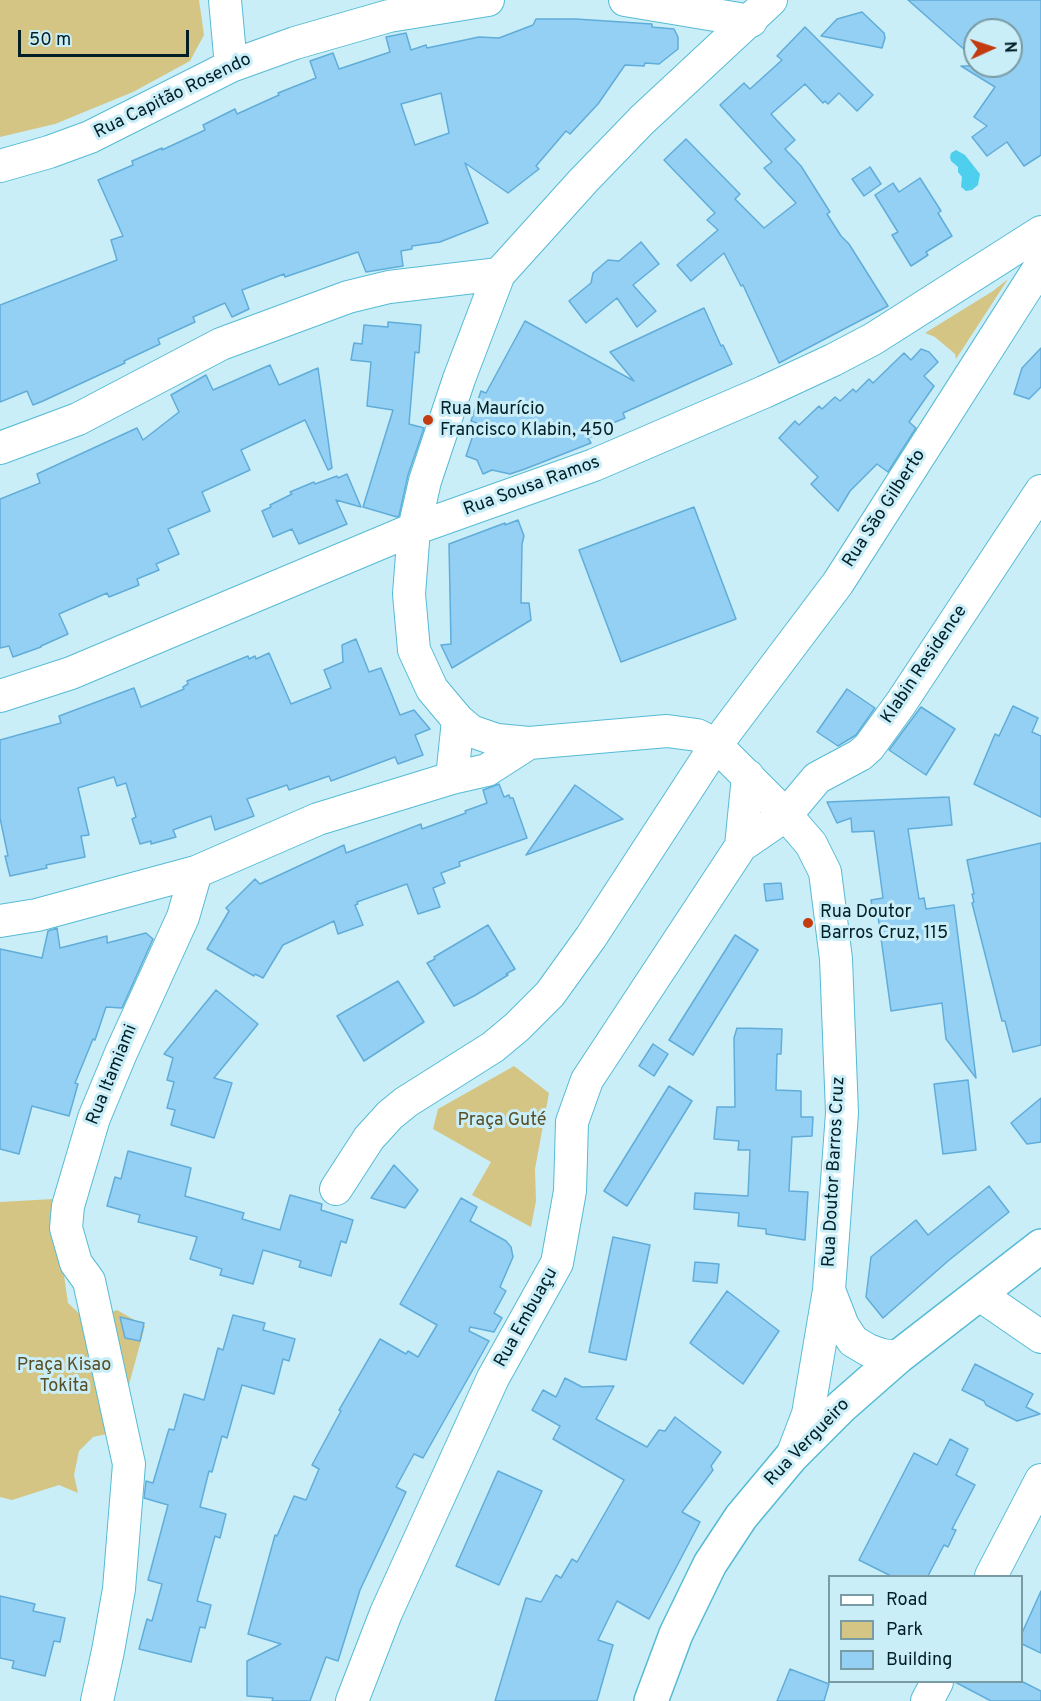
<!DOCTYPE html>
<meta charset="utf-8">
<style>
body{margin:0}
#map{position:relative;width:1041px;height:1701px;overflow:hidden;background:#caeef8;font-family:Overpass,sans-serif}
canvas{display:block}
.legend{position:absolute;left:828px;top:1575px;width:195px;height:108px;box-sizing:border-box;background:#caeef8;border:2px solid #799ba4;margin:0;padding:8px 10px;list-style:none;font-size:18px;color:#001f26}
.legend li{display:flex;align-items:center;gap:12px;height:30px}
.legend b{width:30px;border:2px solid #799ba4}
.north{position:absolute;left:963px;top:18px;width:60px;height:60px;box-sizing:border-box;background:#caeef8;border:2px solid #799ba4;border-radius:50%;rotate:87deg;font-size:16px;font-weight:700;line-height:24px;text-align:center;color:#001f26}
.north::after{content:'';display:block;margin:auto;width:21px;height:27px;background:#c33b0f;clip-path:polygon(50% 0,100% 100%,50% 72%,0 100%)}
.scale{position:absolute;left:18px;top:30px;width:171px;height:27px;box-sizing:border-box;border:3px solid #001f26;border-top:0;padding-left:8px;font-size:18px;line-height:21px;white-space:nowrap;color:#001f26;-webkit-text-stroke:4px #caeef8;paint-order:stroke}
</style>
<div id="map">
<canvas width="1041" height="1701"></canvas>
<ul class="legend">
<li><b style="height:8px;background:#fff"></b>Road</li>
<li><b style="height:16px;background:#d5c584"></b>Park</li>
<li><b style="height:16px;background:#94cff4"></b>Building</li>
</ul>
<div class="north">N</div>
<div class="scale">50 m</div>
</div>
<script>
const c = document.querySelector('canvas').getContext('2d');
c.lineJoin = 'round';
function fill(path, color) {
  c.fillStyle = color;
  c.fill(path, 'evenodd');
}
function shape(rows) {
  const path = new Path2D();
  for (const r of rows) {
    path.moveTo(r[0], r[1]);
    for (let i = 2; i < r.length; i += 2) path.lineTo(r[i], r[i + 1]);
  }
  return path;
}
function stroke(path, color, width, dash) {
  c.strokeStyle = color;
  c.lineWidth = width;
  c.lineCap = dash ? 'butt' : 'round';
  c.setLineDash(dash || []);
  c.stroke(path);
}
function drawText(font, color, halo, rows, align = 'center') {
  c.font = font + ' Overpass,sans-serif';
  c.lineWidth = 6;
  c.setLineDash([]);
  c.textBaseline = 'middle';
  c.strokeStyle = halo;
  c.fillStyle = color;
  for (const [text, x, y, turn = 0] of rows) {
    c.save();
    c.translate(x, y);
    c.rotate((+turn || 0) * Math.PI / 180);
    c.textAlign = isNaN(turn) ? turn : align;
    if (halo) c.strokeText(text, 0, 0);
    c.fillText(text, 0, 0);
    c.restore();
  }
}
const green = shape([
 [0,0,199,0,204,35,190,61,133,92,55,124,0,137],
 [1008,279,956,359,955,354,935,337,925,333,993,291],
 [514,1066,549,1093,535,1169,536,1201,531,1227,472,1195,491,1162,433,1129,438,1109],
 [53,1199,68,1303,81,1315,98,1316,117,1310,145,1326,116,1432,93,1437,79,1451,74,1475,78,1493,59,1485,12,1500,0,1497,0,1202]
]);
const water = shape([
 [956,150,965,155,980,174,978,185,972,190,966,191,961,187,962,177,958,172,958,167,951,161,950,157,951,153]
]);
const building = shape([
 [908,0,1041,0,1041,155,1024,166,1007,142,987,156,972,137,987,126,974,117,995,87,961,66,1011,66,1011,30,975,30,975,59,908,0],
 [862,12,884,33,885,38,882,48,821,36,837,19,862,12],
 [536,19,576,19,652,24,652,27,674,29,678,37,678,49,659,64,645,63,644,66,625,65,598,104,570,134,566,131,536,166,539,169,508,193,465,163,488,223,440,242,412,246,412,249,401,251,403,266,366,272,358,252,285,277,284,274,242,290,249,309,232,317,225,303,193,317,195,322,158,339,160,344,124,361,125,363,43,401,33,405,27,391,0,402,0,305,117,260,111,240,123,236,98,180,133,165,132,161,162,148,162,150,205,130,203,125,235,109,237,114,279,95,278,93,316,78,310,61,333,53,339,69,390,52,386,37,406,33,411,50,426,45,427,48,479,37,499,38,533,25,536,19],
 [441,93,449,133,415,145,401,104,441,93],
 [805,27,873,95,857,111,839,93,828,104,825,101,823,103,805,84,771,114,795,140,785,149,801,166,830,212,827,214,841,236,849,244,888,306,779,363,743,285,741,286,724,253,691,281,677,265,718,230,707,220,715,213,664,160,686,139,740,194,735,199,764,228,796,203,764,168,772,162,720,105,744,83,750,89,782,60,777,56,805,27],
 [870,167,881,184,864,196,852,179,870,167],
 [920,178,941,211,938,213,952,236,926,252,928,255,911,266,892,235,898,232,875,195,893,183,899,192,920,178],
 [641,242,659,264,633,285,656,311,637,327,617,298,586,323,569,301,591,283,593,273,608,260,619,261,641,242],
 [704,308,721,346,723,345,732,364,623,413,625,418,613,423,615,429,588,438,591,443,525,469,510,474,492,470,483,474,477,460,466,456,477,423,471,421,481,391,486,393,525,321,634,381,610,352,704,308],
 [388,322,421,325,419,353,415,352,409,424,424,428,408,475,399,516,397,517,363,507,393,410,367,406,371,362,351,360,354,343,362,344,364,325,388,327,388,322],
 [1041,348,1041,387,1029,399,1014,394,1022,368,1041,348],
 [921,349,929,352,938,362,924,376,934,386,909,422,916,428,888,472,877,464,850,491,838,511,811,484,818,477,779,438,795,421,799,425,819,406,822,409,835,397,840,401,853,389,856,392,869,379,873,383,904,353,911,360,921,349],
 [270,365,279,385,318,368,332,468,328,470,305,420,241,450,250,470,202,492,210,511,168,529,179,554,156,564,159,570,137,579,139,585,109,597,107,593,59,614,68,634,41,646,41,647,13,657,9,646,0,648,0,499,40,483,37,474,137,428,143,440,179,412,171,395,206,375,213,390,270,365],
 [347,474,361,507,336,500,347,524,299,544,292,529,273,537,262,511,271,507,270,505,292,494,290,492,314,482,315,484,337,476,338,478,347,474],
 [694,507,736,619,621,662,579,550,694,507],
 [518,520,524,536,522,544,521,603,529,603,531,620,452,668,441,645,451,644,449,544,505,523,505,525,518,520],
 [356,639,369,672,381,668,400,715,414,710,430,729,415,735,423,755,398,764,395,757,331,781,329,776,289,790,287,785,247,799,254,816,215,830,211,816,173,830,176,837,151,844,151,841,140,844,132,819,136,817,126,783,117,786,114,777,78,788,89,835,81,836,85,857,46,865,47,868,10,876,5,856,8,856,0,818,0,740,61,723,59,716,134,688,141,707,184,689,183,687,188,684,187,681,248,656,249,659,255,656,256,659,269,653,291,704,331,688,324,670,343,662,342,645,356,639],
 [847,689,875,708,856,735,838,746,817,732,847,689],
 [1013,706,1038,718,1032,732,1041,736,1041,817,974,784,995,734,999,736,1013,706],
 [921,707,955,729,926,775,889,750,921,707],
 [499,784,504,797,509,795,510,798,513,798,527,838,459,862,460,866,441,873,445,883,433,888,440,907,418,914,407,884,357,902,358,904,355,905,363,925,338,934,334,921,283,945,263,978,255,974,254,976,207,949,229,911,226,908,255,879,260,884,344,845,346,853,421,824,422,829,466,813,465,811,487,803,483,790,499,784],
 [575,785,623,819,526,855,575,785],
 [949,797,952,825,908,829,919,899,924,898,926,909,954,905,976,1078,946,1039,942,1003,891,1011,878,916,874,917,871,900,883,898,874,831,852,832,851,818,837,823,827,802,949,797],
 [1041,843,1041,1045,1013,1052,1005,1021,1002,1021,972,903,974,902,972,894,974,894,967,860,1041,843],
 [781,883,783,899,766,901,764,884,781,883],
 [488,925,515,969,506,974,508,975,474,996,454,1006,427,963,435,959,434,957,488,925],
 [57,928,60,948,107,936,107,943,146,933,153,939,122,1008,106,1007,95,1040,93,1039,75,1083,78,1084,69,1116,32,1106,19,1154,0,1149,0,949,42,958,48,931,57,928],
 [735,935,758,950,693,1055,669,1040,735,935],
 [398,981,424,1022,364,1061,337,1016,398,981],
 [216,990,258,1024,214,1078,232,1083,214,1138,171,1125,175,1110,167,1108,174,1082,167,1080,173,1058,164,1054,216,990],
 [737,1028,782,1029,781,1054,777,1054,776,1090,801,1091,801,1117,813,1117,812,1136,792,1137,789,1191,808,1192,805,1240,766,1234,766,1229,738,1226,739,1213,694,1209,695,1193,748,1196,750,1150,738,1150,739,1141,714,1139,717,1107,735,1107,734,1038,737,1028],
 [653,1044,668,1054,654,1076,639,1066,653,1044],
 [968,1080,976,1150,943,1154,934,1084,968,1080],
 [669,1086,692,1101,627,1206,604,1191,669,1086],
 [1041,1098,1041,1142,1027,1144,1011,1123,1041,1098],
 [128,1151,191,1168,185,1196,244,1213,242,1219,280,1230,290,1195,322,1204,321,1210,353,1220,346,1243,341,1241,331,1276,299,1267,301,1261,263,1250,253,1284,220,1275,222,1269,190,1259,197,1237,138,1222,140,1215,107,1206,115,1177,121,1179,128,1151],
 [394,1165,418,1190,405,1208,371,1198,394,1165],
 [989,1186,1009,1212,948,1261,883,1318,866,1297,871,1257,916,1220,928,1235,989,1186],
 [461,1198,477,1207,470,1221,506,1241,511,1247,513,1257,500,1287,506,1291,494,1313,502,1318,494,1332,470,1327,469,1331,489,1341,423,1458,414,1454,396,1487,406,1492,360,1590,338,1661,326,1657,310,1701,272,1701,273,1698,247,1696,247,1661,281,1644,248,1634,275,1535,277,1536,294,1496,306,1500,319,1469,312,1465,341,1411,339,1410,380,1339,406,1354,408,1351,418,1357,437,1325,400,1304,461,1198],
 [613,1237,650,1245,626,1360,589,1352,613,1237],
 [695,1262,719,1264,717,1283,693,1281,695,1262],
 [727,1291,779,1331,743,1384,690,1343,727,1291],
 [233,1315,265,1323,263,1330,295,1339,289,1361,283,1359,274,1394,242,1385,227,1438,222,1436,212,1472,209,1471,200,1507,226,1514,220,1538,215,1536,197,1601,211,1605,205,1628,200,1627,191,1662,139,1649,147,1619,152,1621,162,1584,148,1580,168,1505,144,1498,146,1481,153,1483,169,1429,174,1430,184,1394,204,1400,218,1348,223,1350,233,1315],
 [120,1317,144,1323,140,1341,125,1338,120,1317],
 [975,1364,1033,1394,1026,1407,1040,1414,1017,1421,986,1405,984,1401,962,1390,975,1364],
 [565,1378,582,1387,614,1386,596,1419,647,1447,659,1430,665,1431,675,1417,721,1452,711,1466,713,1470,682,1512,700,1522,649,1619,617,1601,598,1640,613,1645,597,1701,495,1701,526,1598,541,1602,556,1575,561,1578,572,1559,577,1562,624,1480,553,1439,560,1426,532,1410,543,1390,556,1397,565,1378],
 [950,1439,968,1449,956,1475,975,1485,952,1529,956,1530,948,1547,944,1545,928,1576,891,1576,859,1560,914,1453,937,1465,950,1439],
 [498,1471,542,1491,499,1585,456,1566,498,1471],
 [1041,1591,1041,1653,1022,1644,1022,1633,1041,1591],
 [0,1596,35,1604,33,1611,65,1618,60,1642,54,1641,45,1676,12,1668,14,1661,0,1658,0,1596],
 [790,1669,829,1684,824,1701,777,1701,790,1669],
 [955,1682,1023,1682,1041,1691,1041,1701,991,1701,955,1682]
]);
const minor = shape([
 [225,0,231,66],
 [625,0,751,21],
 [771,0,642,120,584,180,499,274,459,379,425,481,414,529,409,594,414,650,432,689,458,720,471,731,497,740,529,743,667,731,697,735,716,745,786,815,811,844,825,872,836,959,842,1113,829,1290,808,1414,792,1456],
 [0,166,49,152,90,137,231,66,295,43,389,16,488,0],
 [0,448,78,419,221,344,348,297,389,287,499,274],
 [0,696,71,673,414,529,594,465,764,392,833,360,873,339,1041,232],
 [452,778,458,720],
 [741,846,748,776],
 [0,921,37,915,196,872,318,819,452,778,487,770,529,743],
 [336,1189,369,1138,390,1115,406,1102,493,1047,517,1027,550,994,591,937,716,745,838,583,1041,265],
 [829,1290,843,1326,853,1341,868,1350,882,1355,898,1357],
 [980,1295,1041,1337],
 [991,1576,1041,1480],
 [97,1701,108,1651,119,1589,129,1464,89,1281,76,1263,66,1228,68,1206,94,1118,121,1053,183,917,196,872],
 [352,1701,386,1613,493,1378,557,1263,570,1191,572,1122,587,1080,741,846,786,815,817,778,860,755,869,747,901,703,1041,491],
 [927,1701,937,1682]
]);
const major = shape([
 [651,1701,676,1634,710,1564,741,1517,792,1456,841,1407,898,1357,1041,1246]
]);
const markers = [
 [428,420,6,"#c33b0f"],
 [808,923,6,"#c33b0f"]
];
const streetNames = [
 ["Rua Capitão Rosendo",173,97,-26],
 ["Rua Sousa Ramos",532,487,-20],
 ["Rua São Gilberto",885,509,-57],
 ["Klabin Residence",925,665,-56],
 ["Rua Itamiami",113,1075,-68],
 ["Rua Doutor Barros Cruz",835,1172,-87],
 ["Rua Embuaçu",527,1318,-61],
 ["Rua Vergueiro",808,1443,-46]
];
const poiNames = [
 ["Rua Maurício",440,410],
 ["Francisco Klabin, 450",440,431],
 ["Rua Doutor",820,913],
 ["Barros Cruz, 115",820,934]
];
const parkNames = [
 ["Praça Guté",502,1121],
 ["Praça Kisao",64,1366],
 ["Tokita",64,1387]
];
fill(green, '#d5c584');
fill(water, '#4dcfed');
fill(building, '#94cff4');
stroke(building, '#60add9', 1.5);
stroke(minor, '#55bbd4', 34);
stroke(major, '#55bbd4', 36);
stroke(minor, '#fff', 32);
stroke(major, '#fff', 33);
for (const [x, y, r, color] of markers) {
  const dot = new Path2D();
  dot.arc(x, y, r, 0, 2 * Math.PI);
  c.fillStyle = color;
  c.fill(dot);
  stroke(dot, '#caeef8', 2);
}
drawText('18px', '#001f26', '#caeef8', streetNames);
drawText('18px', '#001f26', '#caeef8', poiNames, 'left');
drawText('18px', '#584e26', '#caeef8', parkNames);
</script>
